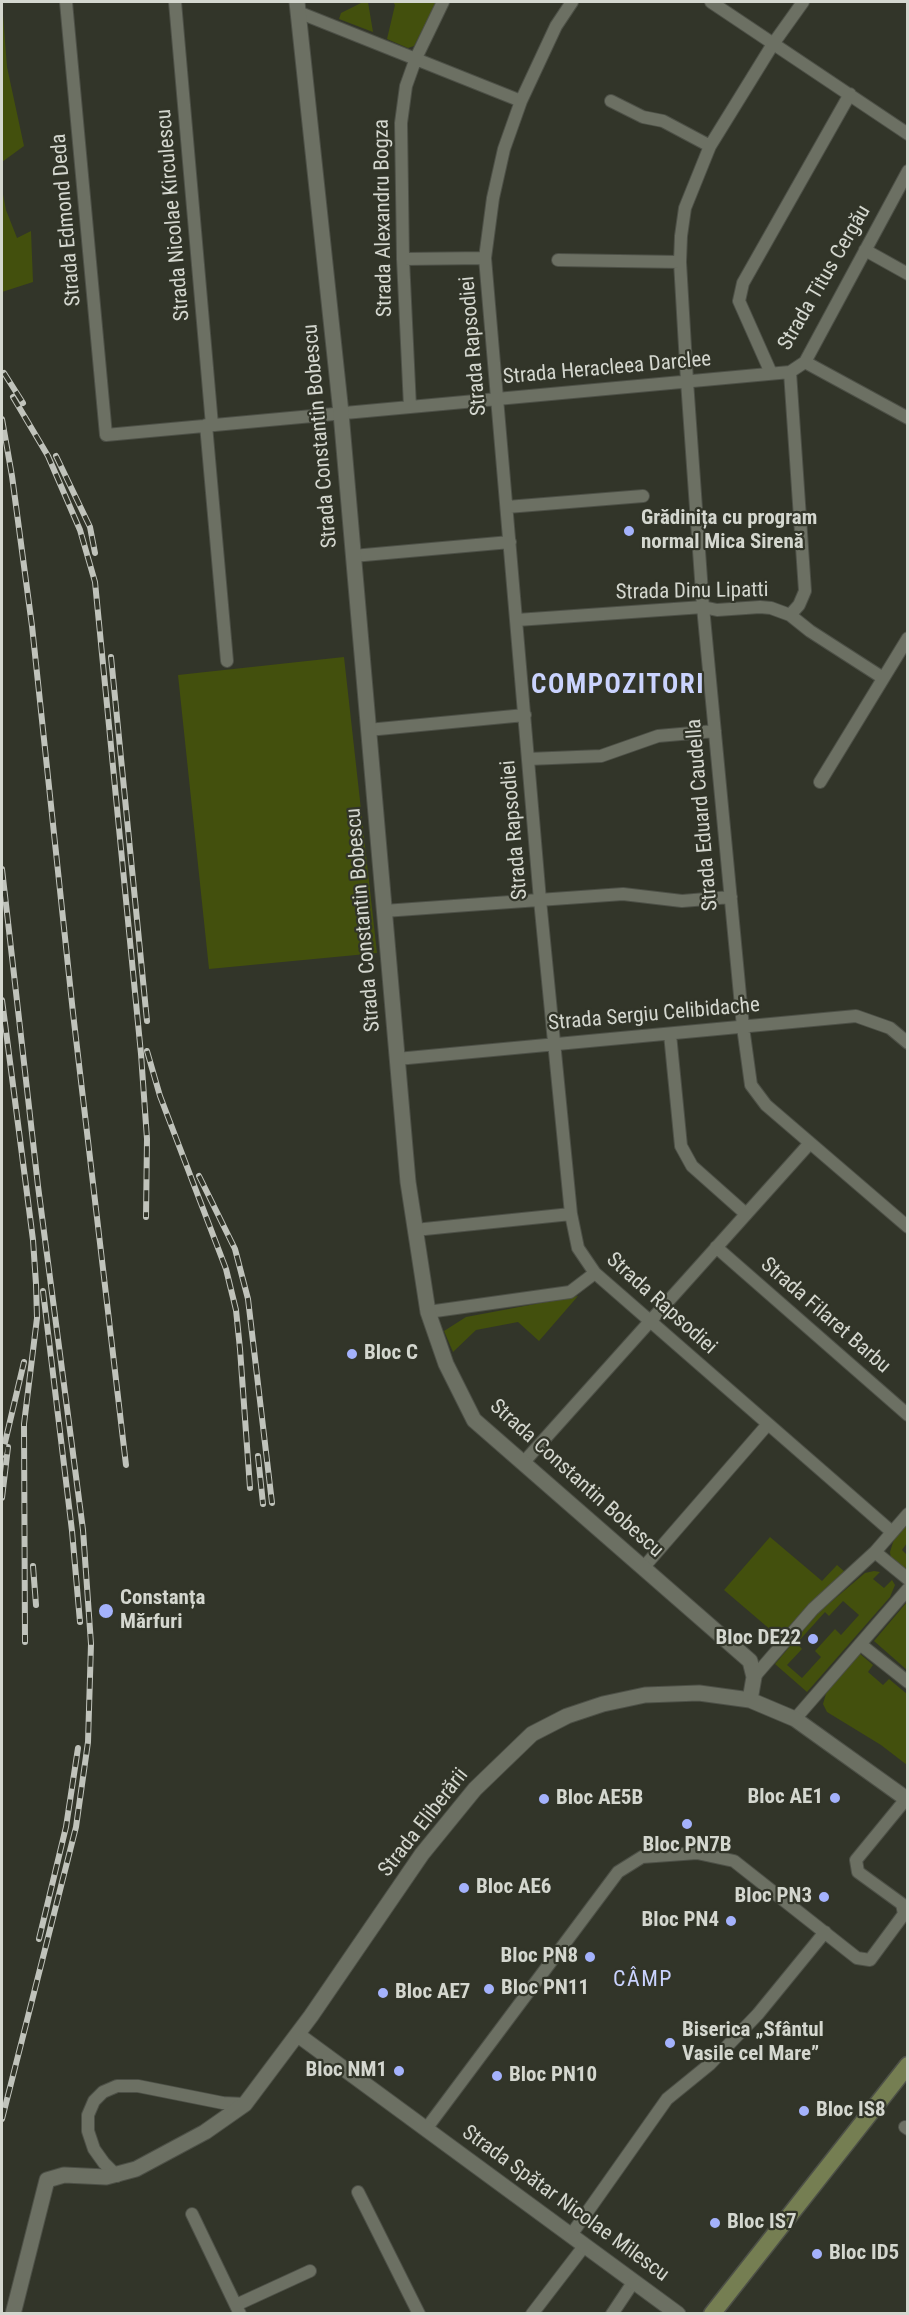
<!DOCTYPE html>
<meta charset="utf-8">
<style>
body{margin:0}
#map{position:relative;width:909px;height:2315px;overflow:hidden;background:#323529;font-family:"Roboto Condensed",sans-serif}
canvas{display:block}
.frame{position:absolute;inset:0;border:3px solid #d4d7cf;pointer-events:none}
</style>
<div id="map">
<canvas width="909" height="2315"></canvas>
<div class="frame"></div>
</div>
<script>
const c = document.querySelector('canvas').getContext('2d');
c.lineJoin = 'round';
function fill(path, color) {
  c.fillStyle = color;
  c.fill(path, 'evenodd');
}
function shape(rows) {
  const path = new Path2D();
  for (const r of rows) {
    path.moveTo(r[0], r[1]);
    for (let i = 2; i < r.length; i += 2) path.lineTo(r[i], r[i + 1]);
  }
  return path;
}
function stroke(path, color, width, dash) {
  c.strokeStyle = color;
  c.lineWidth = width;
  c.lineCap = dash ? 'butt' : 'round';
  c.setLineDash(dash || []);
  c.stroke(path);
}
function drawText(font, color, halo, rows, align = 'center') {
  c.font = font + ' "Roboto Condensed",sans-serif';
  c.lineWidth = 4.5;
  c.setLineDash([]);
  c.textBaseline = 'middle';
  c.strokeStyle = halo;
  c.fillStyle = color;
  for (const [text, x, y, turn = 0] of rows) {
    c.save();
    c.translate(x, y);
    c.rotate((+turn || 0) * Math.PI / 180);
    c.textAlign = isNaN(turn) ? turn : align;
    if (halo) c.strokeText(text, 0, 0);
    c.fillText(text, 0, 0);
    c.restore();
  }
}
const green = shape([
 [2,2,7,67,24,146,2,162],
 [363,2,368,2,373,32,339,19,341,13],
 [393,2,437,2,414,46,408,48,387,39,395,5],
 [2,189,6,210,17,238,31,231,33,282,2,292],
 [344,657,377,953,209,969,178,675],
 [578,1296,539,1341,518,1322,476,1330,453,1352,444,1331,466,1317],
 [907,1524,907,1543,902,1550,907,1555,907,1571,891,1558,890,1552,894,1539],
 [770,1537,822,1581,837,1565,845,1572,828,1590,813,1601,779,1637,724,1590],
 [874,1571,880,1572,873,1579,884,1588,892,1580,895,1585,890,1597,807,1692,775,1664,818,1613,865,1573],
 [843,1601,859,1615,841,1635,835,1629,815,1651,821,1657,802,1678,787,1665,802,1649,797,1643,825,1612,829,1616],
 [907,1602,907,1670,874,1641],
 [859,1653,873,1665,868,1672,883,1685,889,1679,907,1694,907,1765,881,1745,827,1712,823,1704,827,1690]
]);
const minor = shape([
 [66,2,106,435,790,372],
 [175,2,212,425],
 [572,2,556,26,521,101,504,149,493,198,485,258,540,900,571,1214,578,1248,595,1273,892,1532],
 [711,2,908,134],
 [803,2,773,44,710,146,685,208,681,236,680,262,687,381,703,607,743,1027,751,1085,766,1105,908,1227],
 [298,12,521,101],
 [611,101,643,117,663,121,710,146],
 [865,250,908,274],
 [403,259,485,258],
 [558,260,680,262],
 [805,362,908,418],
 [771,373,739,301,743,283,850,94],
 [410,407,403,259,401,123,406,86,416,58,443,2],
 [206,425,227,661],
 [507,507,643,496],
 [353,556,510,542],
 [790,615,799,605,805,591,790,372,805,362,908,171],
 [517,620,703,607,717,610,760,607,771,608,790,615,810,631,883,678],
 [368,730,525,715],
 [528,759,601,756,658,736,715,731],
 [820,782,908,638],
 [384,911,623,894,682,901,731,897],
 [670,1034,681,1146,692,1166,746,1214],
 [397,1059,856,1016,890,1028,908,1043],
 [415,1230,571,1214],
 [716,1247,908,1415],
 [428,1312,570,1292,595,1273],
 [523,1463,810,1143],
 [875,1552,908,1579],
 [643,1568,768,1424],
 [860,1644,908,1682],
 [754,1677,813,1609,875,1552,908,1514],
 [795,1719,908,1589],
 [905,2127,908,2129],
 [426,2129,618,1872,642,1857,697,1853,734,1861,857,1958,870,1960,904,1914,902,1904,858,1872,856,1860,906,1799],
 [117,2176,104,2163,94,2149,88,2131,88,2115,94,2101,103,2092,117,2086,138,2086,223,2103,245,2104],
 [358,2192,419,2314],
 [192,2214,240,2314],
 [571,2235,667,2099,710,2064,758,2014,825,1932],
 [236,2305,310,2271],
 [532,2314,585,2245],
 [612,2314,634,2281]
]);
const tertiary = shape([
 [297,2,341,413,408,1182,428,1312,446,1364,474,1420,750,1661,754,1677,750,1700],
 [298,2035,678,2314],
 [13,2314,47,2180,64,2175,106,2177,136,2169,205,2132,245,2104,311,2016,422,1854,475,1789,532,1734,567,1716,603,1704,645,1695,699,1693,750,1700,795,1719,908,1800]
]);
const secondary = shape([
 [712,2314,908,2065]
]);
const rail = shape([
 [4,373,23,403],
 [13,397,48,456,80,530,95,582,141,1054,147,1139,146,1217],
 [2,419,12,476,32,626,73,1013,126,1465],
 [56,456,90,527,95,553],
 [111,657,147,1021],
 [2,869,38,1186,83,1530,91,1644,88,1742,76,1827,2,2119],
 [2,1000,33,1240,36,1284,37,1318,24,1424,25,1642],
 [147,1051,160,1096,226,1269,236,1310,240,1349,250,1488],
 [199,1176,235,1249,248,1299,272,1503],
 [43,1291,72,1531,80,1622],
 [2,1455,24,1362],
 [258,1456,263,1504],
 [2,1498,8,1447],
 [33,1566,36,1605],
 [39,1939,66,1827,78,1748]
]);
const markers = [
 [629,531,6,"#a4b2fc"],
 [352,1354,6,"#a4b2fc"],
 [106,1611,8,"#a4b2fc"],
 [813,1639,6,"#a4b2fc"],
 [835,1798,6,"#a4b2fc"],
 [544,1799,6,"#a4b2fc"],
 [687,1824,6,"#a4b2fc"],
 [464,1888,6,"#a4b2fc"],
 [824,1897,6,"#a4b2fc"],
 [731,1921,6,"#a4b2fc"],
 [590,1957,6,"#a4b2fc"],
 [489,1989,6,"#a4b2fc"],
 [383,1993,6,"#a4b2fc"],
 [670,2043,6,"#a4b2fc"],
 [399,2071,6,"#a4b2fc"],
 [497,2076,6,"#a4b2fc"],
 [804,2111,6,"#a4b2fc"],
 [715,2223,6,"#a4b2fc"],
 [817,2254,6,"#a4b2fc"]
];
const streetNames = [
 ["Strada Nicolae Kirculescu",174,215,-95],
 ["Strada Alexandru Bogza",384,218,-91],
 ["Strada Edmond Deda",67,220,-95],
 ["Strada Titus Cergău",825,278,-60],
 ["Strada Rapsodiei",474,346,-95],
 ["Strada Heracleea Darclee",607,369,-5],
 ["Strada Constantin Bobescu",321,436,-95],
 ["Strada Dinu Lipatti",692,592,-1],
 ["Strada Eduard Caudella",703,815,-95],
 ["Strada Rapsodiei",515,830,-95],
 ["Strada Constantin Bobescu",364,920,-95],
 ["Strada Sergiu Celibidache",654,1015,-5],
 ["Strada Rapsodiei",661,1304,42],
 ["Strada Filaret Barbu",825,1316,41],
 ["Strada Constantin Bobescu",576,1479,42],
 ["Strada Eliberării",424,1823,-52],
 ["Strada Spătar Nicolae Milescu",565,2204,36]
];
const poiNames = [
 ["Grădinița cu program",641,519],
 ["normal Mica Sirenă",641,543],
 ["Bloc C",364,1354],
 ["Constanța",120,1599],
 ["Mărfuri",120,1623],
 ["Bloc DE22",801,1639,"right"],
 ["Bloc AE1",823,1798,"right"],
 ["Bloc AE5B",556,1799],
 ["Bloc PN7B",687,1846,"center"],
 ["Bloc AE6",476,1888],
 ["Bloc PN3",812,1897,"right"],
 ["Bloc PN4",719,1921,"right"],
 ["Bloc PN8",578,1957,"right"],
 ["Bloc PN11",501,1989],
 ["Bloc AE7",395,1993],
 ["Biserica „Sfântul",682,2031],
 ["Vasile cel Mare”",682,2055],
 ["Bloc NM1",387,2071,"right"],
 ["Bloc PN10",509,2076],
 ["Bloc IS8",816,2111],
 ["Bloc IS7",727,2223],
 ["Bloc ID5",829,2254]
];
const neighbourhoodNames = [
 ["CÂMP",643,1980]
];
const districtNames = [
 ["COMPOZITORI",618,686]
];
fill(green, '#43500d');
stroke(minor, '#4d5047', 14);
stroke(tertiary, '#4d5047', 17);
stroke(secondary, '#4d5047', 19);
stroke(minor, '#6c7063', 12);
stroke(tertiary, '#6c7063', 15);
stroke(secondary, '#757e52', 16);
stroke(rail, '#c0c3bb', 6);
stroke(rail, '#323529', 4, [11]);
for (const [x, y, r, color] of markers) {
  const dot = new Path2D();
  dot.arc(x, y, r, 0, 2 * Math.PI);
  c.fillStyle = color;
  c.fill(dot);
  stroke(dot, '#323529', 2);
}
drawText('21px', '#d4d7cf', '#323529', streetNames);
drawText('bold 21px', '#d4d7cf', '#323529', poiNames, 'left');
c.letterSpacing = '1.5px';
drawText('22px', '#cad3fe', '#323529', neighbourhoodNames);
c.letterSpacing = '0px';
c.letterSpacing = '1.5px';
drawText('bold 27px', '#cad3fe', '#323529', districtNames);
c.letterSpacing = '0px';
</script>
